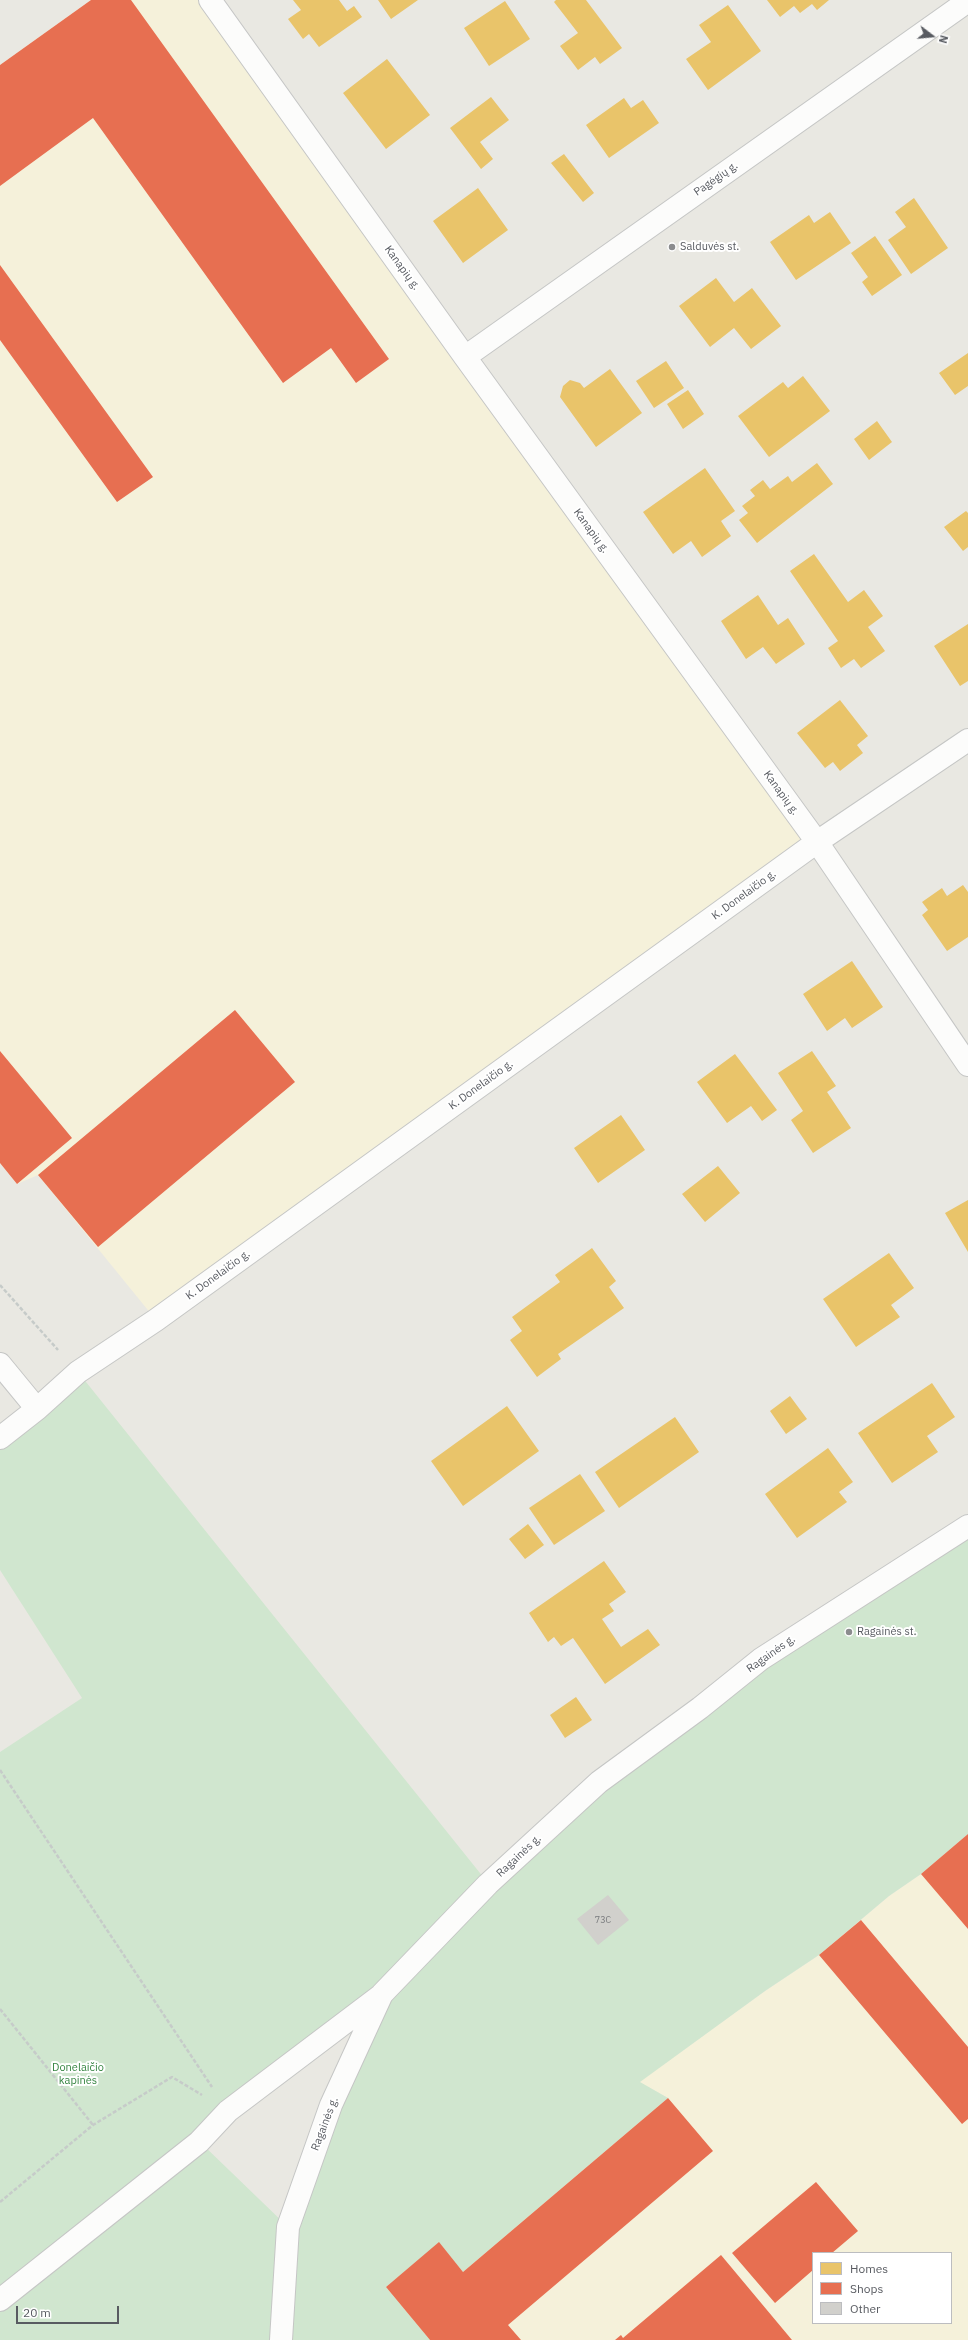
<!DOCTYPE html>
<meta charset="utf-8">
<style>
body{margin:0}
#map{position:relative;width:968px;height:2340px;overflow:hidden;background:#e9e8e2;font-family:"IBM Plex Sans",sans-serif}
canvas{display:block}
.legend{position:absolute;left:812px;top:2252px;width:140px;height:72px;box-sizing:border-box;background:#fff;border:1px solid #bcbdc0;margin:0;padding:5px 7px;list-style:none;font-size:12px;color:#585b61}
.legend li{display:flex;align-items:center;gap:8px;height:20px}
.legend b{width:20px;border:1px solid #bcbdc0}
.north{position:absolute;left:912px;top:16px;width:40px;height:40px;-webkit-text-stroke:3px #fff;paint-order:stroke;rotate:106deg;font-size:11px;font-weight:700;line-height:16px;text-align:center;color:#585b61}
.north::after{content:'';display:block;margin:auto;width:14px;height:18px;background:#585b61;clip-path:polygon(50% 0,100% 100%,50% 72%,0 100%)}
.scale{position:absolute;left:16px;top:2306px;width:103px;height:18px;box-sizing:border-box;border:2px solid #585b61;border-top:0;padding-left:5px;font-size:12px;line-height:14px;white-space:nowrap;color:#585b61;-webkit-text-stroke:3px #fff;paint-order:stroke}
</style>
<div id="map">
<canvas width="968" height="2340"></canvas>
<ul class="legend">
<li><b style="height:11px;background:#e9c46a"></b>Homes</li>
<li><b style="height:11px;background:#e76f51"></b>Shops</li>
<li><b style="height:11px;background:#d1d0cc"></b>Other</li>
</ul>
<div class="north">N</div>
<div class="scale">20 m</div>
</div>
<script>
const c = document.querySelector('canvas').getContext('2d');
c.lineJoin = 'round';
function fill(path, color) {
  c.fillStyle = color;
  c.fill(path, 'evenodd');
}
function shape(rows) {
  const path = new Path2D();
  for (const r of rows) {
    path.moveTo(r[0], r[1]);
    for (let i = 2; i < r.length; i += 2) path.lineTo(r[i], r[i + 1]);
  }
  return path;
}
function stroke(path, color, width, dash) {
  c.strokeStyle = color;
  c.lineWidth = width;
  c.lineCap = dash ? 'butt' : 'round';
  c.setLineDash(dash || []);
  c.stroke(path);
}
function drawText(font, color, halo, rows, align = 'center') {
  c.font = font + ' "IBM Plex Sans",sans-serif';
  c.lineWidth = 4;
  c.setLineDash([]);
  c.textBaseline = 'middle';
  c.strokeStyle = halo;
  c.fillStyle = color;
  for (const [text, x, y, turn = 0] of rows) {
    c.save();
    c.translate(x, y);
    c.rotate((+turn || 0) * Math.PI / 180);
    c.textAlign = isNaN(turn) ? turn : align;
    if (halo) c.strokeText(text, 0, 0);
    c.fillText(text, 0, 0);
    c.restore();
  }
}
const commercial = shape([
 [91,0,210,0,817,842,156,1320,38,1175,17,1184,0,1163,0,65],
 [968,1834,968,2340,430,2340,386,2287,439,2242,463,2271,668,2098,639,2082,765,1991,819,1955,889,1896,921,1874],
 [813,2253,951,2253,951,2323,813,2323]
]);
const green = shape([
 [78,1372,488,1883,599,1782,968,1526,968,1834,921,1874,889,1896,819,1955,765,1991,640,2082,668,2098,463,2272,439,2243,386,2287,430,2340,0,2340,0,1752,82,1698,0,1570,0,1438],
 [382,1996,288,2227,200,2142]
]);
const homes = shape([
 [293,0,339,0,347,11,354,6,362,17,319,47,309,34,303,39,288,19,301,10],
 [378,0,418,0,391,19],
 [556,0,586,0,622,48,600,64,595,57,578,70,560,46,578,33,554,2],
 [767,0,829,0,817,10,812,4,800,13,794,6,780,17],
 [505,1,530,39,489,66,464,28],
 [728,5,761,51,708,90,686,59,711,42,699,25],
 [387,59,430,115,386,149,343,93],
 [491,97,509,120,480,142,493,159,481,169,450,128],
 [624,98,631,108,643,100,659,123,609,158,586,125],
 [564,154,594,193,583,202,551,163],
 [478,188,508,230,463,263,433,221],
 [914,198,948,248,911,274,888,240,906,227,895,212],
 [830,212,851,243,796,280,770,242,809,215,814,223],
 [875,236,902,275,872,296,862,282,868,277,851,253],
 [716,278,734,302,752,288,781,326,751,349,734,328,710,347,679,306],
 [968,353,968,386,955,395,939,373],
 [666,361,684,388,654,408,636,381],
 [610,369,642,413,596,447,560,397,563,386,570,380,580,383,584,388],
 [803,376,830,411,769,457,738,416,783,382,788,388],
 [688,390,704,414,683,429,667,404],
 [877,421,892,442,869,460,854,439],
 [817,463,833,484,757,543,739,520,748,513,742,506,755,496,750,490,763,480,770,489,788,476,792,482],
 [705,468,735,511,721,521,731,536,702,557,691,541,673,554,643,512],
 [966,511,968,513,968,547,963,551,944,527],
 [814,554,848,602,864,590,883,616,868,627,885,651,861,668,854,659,841,668,828,648,838,641,790,571],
 [758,595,778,625,788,618,805,644,776,664,763,647,746,659,721,621],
 [968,624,968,681,960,686,934,646],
 [840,700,868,736,857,745,863,753,840,771,833,762,825,768,797,733],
 [963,885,968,892,968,937,947,951,922,915,928,910,922,902,942,888,947,896],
 [852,961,883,1007,852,1028,845,1018,827,1031,803,994],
 [812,1051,836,1086,827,1092,851,1128,813,1153,791,1120,803,1111,778,1073],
 [735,1054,777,1110,762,1121,751,1106,727,1123,697,1082],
 [621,1115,645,1150,598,1183,574,1148],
 [718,1166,740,1193,705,1222,682,1194],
 [968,1200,968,1252,945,1213],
 [592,1248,616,1281,609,1287,624,1308,558,1354,561,1359,537,1377,510,1340,522,1331,512,1317,560,1282,555,1275],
 [889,1253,914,1288,891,1305,900,1317,856,1347,823,1299],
 [932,1383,955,1417,927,1436,938,1452,892,1483,858,1433],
 [790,1396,807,1419,786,1434,770,1411],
 [507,1406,539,1451,463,1506,431,1461],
 [675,1417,699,1452,619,1508,595,1472],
 [828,1448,853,1482,839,1492,847,1502,797,1538,765,1494],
 [580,1474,605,1511,554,1545,529,1508],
 [528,1524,544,1545,525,1559,509,1539],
 [604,1561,626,1592,609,1604,614,1611,602,1619,621,1647,648,1629,660,1645,605,1684,573,1638,561,1646,554,1637,548,1642,529,1613],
 [576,1697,592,1720,565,1738,550,1715]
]);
const shops = shape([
 [91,0,131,0,389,359,356,383,331,348,283,383,93,118,0,186,0,65],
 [0,265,153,477,117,502,0,340],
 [235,1010,295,1082,98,1247,38,1175],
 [0,1051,72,1138,17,1184,0,1163],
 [968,1834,968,1929,921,1874],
 [861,1920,968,2047,968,2119,962,2124,819,1955],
 [668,2098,713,2151,508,2325,521,2340,430,2340,386,2287,439,2242,463,2272],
 [816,2182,858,2231,832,2253,813,2253,813,2270,775,2303,732,2253],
 [721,2255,792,2340,615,2340,621,2335,623,2338]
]);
const building = shape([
 [608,1895,629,1920,598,1945,577,1919]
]);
const path = shape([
 [0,1285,58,1350],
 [0,1770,212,2087],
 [0,2009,93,2125],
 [0,2202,93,2125,172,2077,202,2095]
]);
const minor = shape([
 [210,0,465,357,817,842,968,1065],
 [465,357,968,1],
 [0,1364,37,1409],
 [0,1438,37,1409,78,1372,156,1320,817,842,968,740],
 [0,2300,199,2142,228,2111,380,1996],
 [281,2340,288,2227,331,2105,382,1994,488,1884,599,1782,700,1708,761,1659,968,1526]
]);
const markers = [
 [672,247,4,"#8b8c8e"],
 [849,1632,4,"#8b8c8e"]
];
const numberNames = [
 ["73C",603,1920]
];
const streetNames = [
 ["Pagėgių g.",716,179,-35],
 ["Kanapių g.",402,268,54],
 ["Kanapių g.",591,531,54],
 ["Kanapių g.",781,793,54],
 ["K. Donelaičio g.",744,895,-36],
 ["K. Donelaičio g.",481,1085,-36],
 ["K. Donelaičio g.",218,1275,-36],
 ["Ragainės g.",771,1654,-35],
 ["Ragainės g.",519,1856,-43],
 ["Ragainės g.",325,2124,-69]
];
const poiNames = [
 ["Salduvės st.",680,247],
 ["Ragainės st.",857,1632]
];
const parkNames = [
 ["Donelaičio",78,2068],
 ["kapinės",78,2081]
];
fill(commercial, '#f5f1da');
fill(green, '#d0e6cf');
fill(homes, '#e9c46a');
fill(shops, '#e76f51');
fill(building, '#d1d0cc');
stroke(minor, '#c5c6c5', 24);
stroke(path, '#c6cbc9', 2.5, [4, 2]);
stroke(minor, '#fcfcfb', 22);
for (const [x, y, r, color] of markers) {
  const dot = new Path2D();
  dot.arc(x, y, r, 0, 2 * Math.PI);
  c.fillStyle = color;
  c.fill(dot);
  stroke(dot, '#fff', 1.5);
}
drawText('9px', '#787a7d', null, numberNames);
drawText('11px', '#585b61', '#fff', streetNames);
drawText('11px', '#585b61', '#fff', poiNames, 'left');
drawText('11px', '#348440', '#fff', parkNames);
</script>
